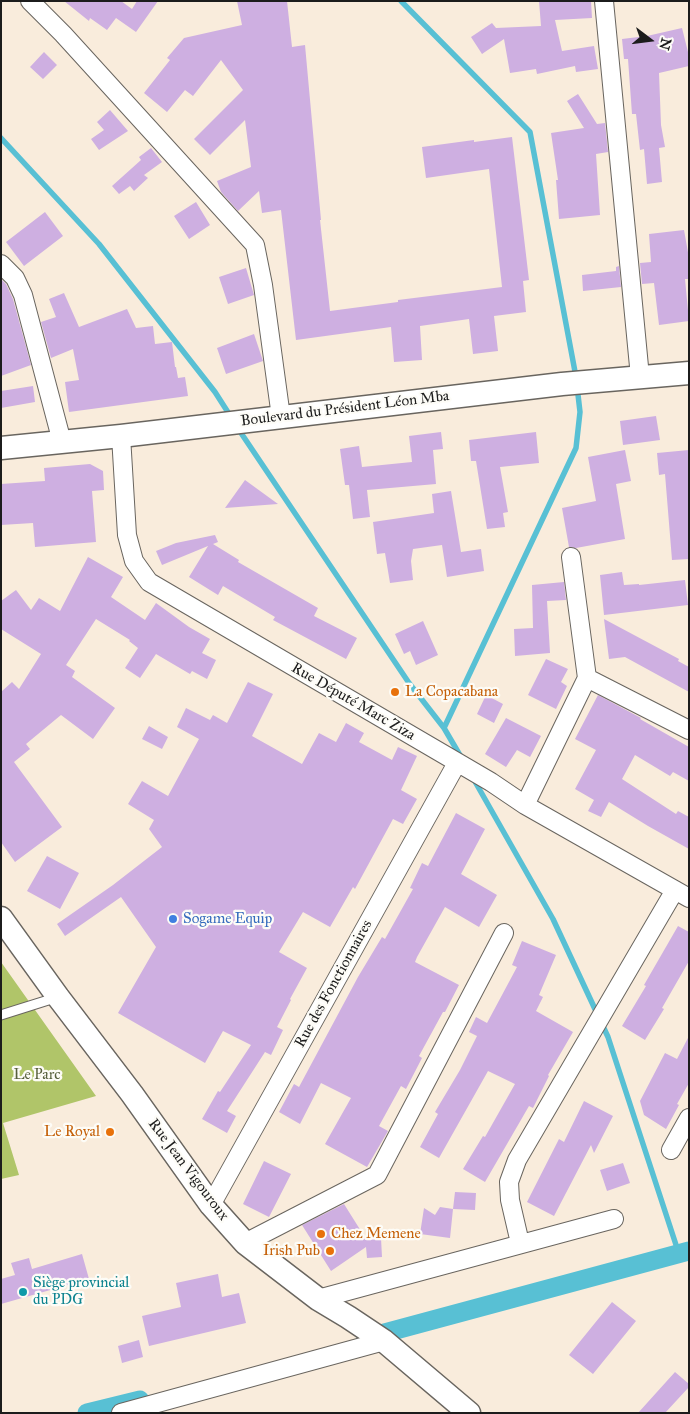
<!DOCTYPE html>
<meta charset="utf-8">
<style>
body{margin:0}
#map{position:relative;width:690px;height:1414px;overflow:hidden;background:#f9ecdc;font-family:"IM FELL Great Primer",serif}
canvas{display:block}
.frame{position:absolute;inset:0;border:2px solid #1c1c1c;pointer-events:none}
.north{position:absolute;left:625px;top:15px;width:50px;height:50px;-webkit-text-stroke:4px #fdfcf7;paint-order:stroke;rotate:105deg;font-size:14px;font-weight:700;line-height:20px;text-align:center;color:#1c1c1c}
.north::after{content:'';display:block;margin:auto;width:18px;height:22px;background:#1c1c1c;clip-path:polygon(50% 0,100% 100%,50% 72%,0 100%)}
</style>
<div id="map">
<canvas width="690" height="1414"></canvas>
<div class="frame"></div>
<div class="north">N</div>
</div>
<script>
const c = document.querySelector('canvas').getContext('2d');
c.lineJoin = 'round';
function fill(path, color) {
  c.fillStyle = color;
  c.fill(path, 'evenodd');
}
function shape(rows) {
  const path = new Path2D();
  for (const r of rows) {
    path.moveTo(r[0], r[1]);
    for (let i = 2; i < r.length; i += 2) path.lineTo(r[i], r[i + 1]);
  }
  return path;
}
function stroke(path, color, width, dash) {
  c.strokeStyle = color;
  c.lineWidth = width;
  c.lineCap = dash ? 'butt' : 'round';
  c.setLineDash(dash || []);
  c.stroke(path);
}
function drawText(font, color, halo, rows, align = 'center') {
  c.font = font + ' "IM FELL Great Primer",serif';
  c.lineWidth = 4.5;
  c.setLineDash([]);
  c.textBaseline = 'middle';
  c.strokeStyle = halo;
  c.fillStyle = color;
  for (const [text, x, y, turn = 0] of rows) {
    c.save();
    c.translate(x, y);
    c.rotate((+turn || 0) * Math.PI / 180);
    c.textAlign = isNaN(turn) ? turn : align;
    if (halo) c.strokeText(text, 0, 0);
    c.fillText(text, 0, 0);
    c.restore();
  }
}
const green = shape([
 [1,962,96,1096,3,1123,19,1175,1,1179]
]);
const stream = shape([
 [401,1,530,132,576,377],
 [1,138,99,244,215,392,231,417],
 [237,427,409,683,444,728],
 [461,757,444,728,576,448,580,412,577,386],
 [473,778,553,919,608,1037,679,1254]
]);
const canal = shape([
 [366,1338,689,1251],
 [87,1413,140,1400]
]);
const building = shape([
 [64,1,121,1,132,9,137,1,158,1,136,32,116,18,107,30,90,18,89,21],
 [237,1,287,1,292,47,305,45,321,220,320,220,330,311,398,302,398,300,502,287,489,169,426,178,422,147,474,140,474,142,512,137,529,280,523,281,526,312,494,316,498,351,473,354,469,319,420,326,422,360,394,362,391,327,296,340,281,210,262,213,259,191,238,211,221,192,217,181,251,167,245,120,210,155,194,139,243,90,221,60,193,96,185,90,167,112,144,93,170,60,167,58,184,38,242,25],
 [539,1,591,1,592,18,555,20,562,51,594,46,598,69,576,72,575,66,537,74,536,69,510,73,504,39,482,54,471,37,492,23,496,28,541,26],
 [682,28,689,56,689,66,659,73,661,125,665,147,659,148,662,182,647,184,644,149,640,150,636,114,632,114,628,59,624,59,622,39,647,36],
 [44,52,57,65,43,79,30,67],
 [578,94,597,124,605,123,608,152,596,154,600,215,559,219,556,180,558,180,551,133,584,128,567,101],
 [110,110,128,131,99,150,91,139,104,130,97,122],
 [151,148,162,162,144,175,148,178,134,191,130,186,119,194,112,186,141,160,139,157],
 [196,202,210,225,189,239,174,216],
 [45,212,63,236,24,266,6,242],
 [684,230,689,258,689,279,685,279,689,321,659,325,654,283,642,284,640,263,651,262,649,234],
 [619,266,621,287,583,291,582,275,616,271,616,267],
 [246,268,254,295,228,304,219,277],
 [1,279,6,284,13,299,31,365,1,376],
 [64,293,79,327,127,309,136,328,153,326,155,344,172,342,175,367,176,367,178,378,185,377,188,396,69,412,65,382,79,380,73,349,51,358,41,322,56,317,49,299],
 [254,334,263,361,226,374,217,348],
 [33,386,35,402,1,408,1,391],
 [656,416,660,440,623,445,620,421],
 [441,432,443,449,433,450,436,484,367,490,370,517,353,519,349,485,345,485,340,449,359,446,362,467,412,462,409,436],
 [536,432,539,463,500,467,508,512,503,513,505,527,487,529,476,461,471,461,469,440],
 [625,450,631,481,616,484,625,539,576,548,569,547,562,508,596,501,588,457],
 [689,450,689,559,672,560,665,474,659,475,657,453],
 [90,464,103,471,104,490,92,491,96,542,35,547,33,523,1,525,1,484,45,481,44,468],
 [245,480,278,504,225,508],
 [451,491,461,552,481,549,484,571,447,577,442,545,413,549,411,561,413,580,390,583,385,553,377,554,373,522,434,513,432,494],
 [215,535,218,542,213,544,239,560,238,562,318,608,314,616,357,638,346,659,273,620,275,617,223,586,218,595,189,577,208,546,162,565,156,551,176,543],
 [88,557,123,577,111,597,145,620,156,603,189,627,210,639,202,653,216,660,207,679,192,671,190,674,156,654,140,678,125,668,138,648,129,641,130,640,96,619,66,665,75,671,72,677,115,708,93,739,61,715,26,744,30,749,14,762,62,827,15,862,1,842,1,692,12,682,19,689,41,654,1,629,1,601,16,590,31,610,39,598,60,611],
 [622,572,624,585,639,584,639,585,685,580,688,605,604,615,600,575],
 [564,582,566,600,547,601,550,653,515,656,514,629,533,628,532,585],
 [604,619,679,659,678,661,689,667,689,692,625,657,609,659],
 [423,621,438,655,416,665,410,651,404,654,395,634],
 [546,659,568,669,561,682,567,686,556,709,528,695],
 [248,682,273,694,252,736,302,764,319,733,336,742,346,723,364,733,359,742,392,760,398,747,417,756,401,790,417,799,403,824,393,819,355,889,353,887,330,927,303,912,279,952,307,968,290,999,291,1000,277,1027,283,1030,271,1055,265,1052,227,1111,236,1116,227,1133,202,1119,218,1091,220,1092,251,1045,223,1031,205,1063,118,1013,156,947,121,897,65,936,57,924,113,885,162,847,149,829,154,820,128,804,142,781,168,796,199,739,177,727,186,708,210,720,213,715,227,723],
 [486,695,503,704,494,723,477,714],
 [598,695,641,718,640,719,689,747,689,781,673,772,670,776,635,755,622,779,676,814,678,811,689,817,689,849,648,826,609,802,601,817,588,811,594,800,575,789,596,750,575,739],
 [506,718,541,736,530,757,517,750,506,767,485,754],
 [149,726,168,737,162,749,142,739],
 [456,813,485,829,461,874,497,895,479,927,445,907,417,957,415,962,459,985,445,1012,443,1012,419,1056,422,1058,406,1089,401,1086,379,1126,388,1131,367,1167,325,1144,351,1098,321,1083,300,1124,279,1112,294,1084,299,1087,358,977,382,937,385,939,413,889,410,888,422,863,428,866],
 [47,856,79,873,60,909,27,891],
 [678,926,689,932,689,961,662,1008,664,1009,645,1040,622,1026,646,986,644,985],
 [522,941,556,955,539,995,543,997,536,1011,573,1032,548,1075,549,1076,533,1108,529,1106,485,1182,463,1169,483,1136,485,1137,515,1084,488,1071,439,1158,420,1147,438,1114,435,1112,460,1070,477,1036,469,1032,476,1017,487,1023,517,967,512,965],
 [689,1036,689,1083,677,1104,679,1105,666,1129,644,1115,640,1101,665,1053,677,1059],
 [584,1101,613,1116,594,1153,591,1145,554,1216,527,1202,559,1139,564,1142],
 [264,1161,291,1174,269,1217,243,1204],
 [623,1163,630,1183,607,1191,600,1170],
 [455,1192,476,1193,475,1210,453,1209],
 [344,1204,366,1239,381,1238,382,1257,367,1258,366,1247,331,1271,302,1225],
 [440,1207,453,1209,450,1238,420,1234,424,1208,435,1215],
 [82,1254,89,1279,1,1304,1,1279,15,1275,11,1263,29,1258,32,1269],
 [218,1274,222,1297,239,1293,246,1323,149,1346,142,1316,181,1307,176,1283],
 [612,1302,636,1321,593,1374,569,1355],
 [139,1340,143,1357,122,1363,118,1346],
 [675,1372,689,1384,689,1387,665,1413,638,1413]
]);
const service = shape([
 [1,1015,58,997]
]);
const minor = shape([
 [30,1,63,34,255,245,263,285,281,417],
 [604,1,640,377],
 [1,264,15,278,23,295,62,442],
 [121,436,127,535,134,561,149,582,491,782,525,805,689,898],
 [571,557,587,678],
 [525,805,587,678,689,730],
 [671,1150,689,1118],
 [211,1205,457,763],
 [245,1243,377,1175,504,933],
 [520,1243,510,1200,509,1182,517,1160,675,890],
 [318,1299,614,1219],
 [121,1413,384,1341]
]);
const tertiary = shape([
 [1,448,121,436,562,384,689,373],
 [1,918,58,997,132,1094,211,1205,245,1243,318,1299,348,1317,384,1341,469,1413]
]);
const markers = [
 [395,692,5,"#e8710a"],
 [173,919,5,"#3f7fe0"],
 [110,1132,5,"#e8710a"],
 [321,1234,5,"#e8710a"],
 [330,1251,5,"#e8710a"],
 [23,1292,5,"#0f9aa8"]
];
const streetNames = [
 ["Boulevard du Président Léon Mba",345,409,-7],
 ["Rue Député Marc Ziza",353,702,30],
 ["Rue des Fonctionnaires",334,984,-61],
 ["Rue Jean Vigouroux",188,1170,53]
];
const foodNames = [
 ["La Copacabana",405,692],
 ["Le Royal",100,1132,"right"],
 ["Chez Memene",331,1234],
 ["Irish Pub",320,1251,"right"]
];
const shopNames = [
 ["Sogame Equip",183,919]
];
const parkNames = [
 ["Le Parc",37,1075]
];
const cultureNames = [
 ["Siège provincial",33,1283],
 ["du PDG",33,1300]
];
fill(green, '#b0c569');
stroke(stream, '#58c0d4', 5.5);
stroke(canal, '#58c0d4', 19);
fill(building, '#ceafe1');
stroke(service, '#69655f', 11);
stroke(minor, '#69655f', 20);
stroke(tertiary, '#69655f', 25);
stroke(service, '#fff', 9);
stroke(minor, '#fff', 18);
stroke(tertiary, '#fff', 22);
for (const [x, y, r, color] of markers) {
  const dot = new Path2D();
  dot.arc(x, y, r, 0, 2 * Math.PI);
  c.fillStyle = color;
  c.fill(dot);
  stroke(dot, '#fdfcf7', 2);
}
drawText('15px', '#1c1c1c', '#fdfcf7', streetNames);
drawText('15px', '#c56008', '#fdfcf7', foodNames, 'left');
drawText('15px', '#366cbe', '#fdfcf7', shopNames, 'left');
drawText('15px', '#57603b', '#fdfcf7', parkNames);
drawText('15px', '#0d838f', '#fdfcf7', cultureNames, 'left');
</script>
